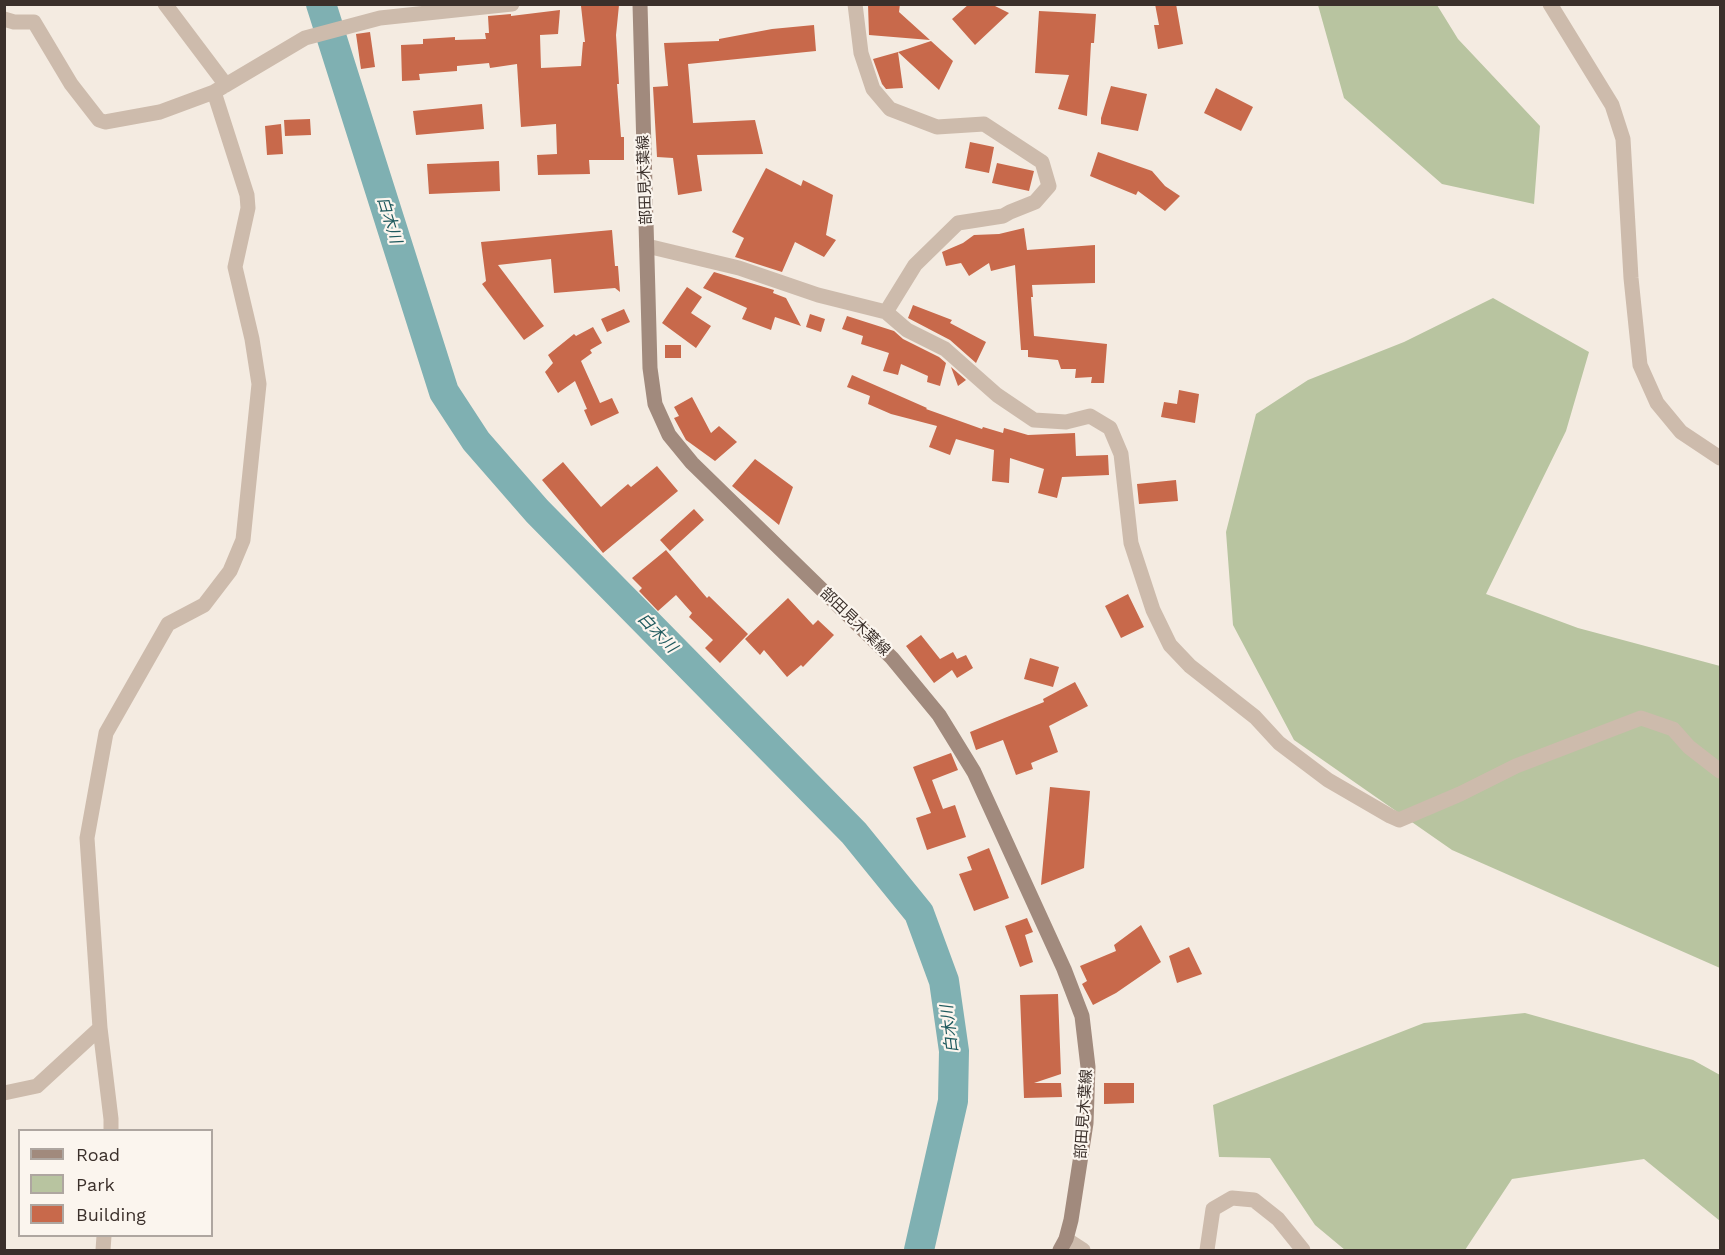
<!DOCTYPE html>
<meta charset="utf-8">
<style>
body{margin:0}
#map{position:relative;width:1725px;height:1255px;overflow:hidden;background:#f4ebe1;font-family:"Work Sans",sans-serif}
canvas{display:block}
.frame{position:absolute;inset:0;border:6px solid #3b302b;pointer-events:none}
.legend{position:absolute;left:18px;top:1129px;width:195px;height:108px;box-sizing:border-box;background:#fbf5ee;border:2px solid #aea6a0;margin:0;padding:8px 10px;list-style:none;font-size:18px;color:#3b302b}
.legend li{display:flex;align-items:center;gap:12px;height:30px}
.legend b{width:30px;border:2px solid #aea6a0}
</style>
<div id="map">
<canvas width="1725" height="1255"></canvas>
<div class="frame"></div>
<ul class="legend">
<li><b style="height:8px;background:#a18a7d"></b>Road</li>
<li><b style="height:16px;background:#b8c4a0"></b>Park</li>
<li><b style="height:16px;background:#c8694b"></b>Building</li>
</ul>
</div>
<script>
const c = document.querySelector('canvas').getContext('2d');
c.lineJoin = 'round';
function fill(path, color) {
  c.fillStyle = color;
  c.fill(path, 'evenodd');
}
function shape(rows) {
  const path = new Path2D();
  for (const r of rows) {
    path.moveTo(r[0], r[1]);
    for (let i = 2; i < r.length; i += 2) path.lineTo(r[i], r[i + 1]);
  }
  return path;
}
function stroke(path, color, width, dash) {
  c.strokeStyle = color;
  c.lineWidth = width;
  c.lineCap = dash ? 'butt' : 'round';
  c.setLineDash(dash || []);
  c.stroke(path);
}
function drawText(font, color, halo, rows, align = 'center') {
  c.font = font + ' "Work Sans","Noto Sans JP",sans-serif';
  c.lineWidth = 4.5;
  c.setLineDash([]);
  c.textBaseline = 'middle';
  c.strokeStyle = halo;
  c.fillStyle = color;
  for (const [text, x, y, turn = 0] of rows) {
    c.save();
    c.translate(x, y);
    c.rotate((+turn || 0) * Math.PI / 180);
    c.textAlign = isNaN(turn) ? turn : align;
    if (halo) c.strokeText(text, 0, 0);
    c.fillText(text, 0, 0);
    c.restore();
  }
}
const green = shape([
 [1318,5,1437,5,1458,39,1540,126,1534,204,1442,184,1344,98],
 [1493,298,1589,352,1566,431,1486,594,1578,628,1720,666,1720,968,1452,850,1294,740,1233,625,1226,532,1256,414,1308,380,1404,342],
 [1525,1013,1693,1060,1720,1075,1720,1221,1644,1159,1512,1179,1465,1250,1345,1250,1315,1225,1270,1158,1219,1157,1213,1105,1424,1023]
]);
const river = shape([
 [321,4,444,392,476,441,537,511,854,833,919,913,944,981,954,1051,953,1101,919,1250]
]);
const building = shape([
 [868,4,900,4,899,12,930,40,869,35],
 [969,4,991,4,1009,13,975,45,952,19],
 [1155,4,1176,4,1183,44,1158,49,1154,25,1159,25],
 [619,5,616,35,619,84,617,84,621,137,624,137,624,160,589,160,590,174,538,175,537,155,557,154,556,124,521,127,517,64,490,68,489,63,457,66,457,71,419,74,420,80,402,81,401,45,423,44,423,39,455,37,455,40,486,39,485,33,489,33,488,16,511,14,511,16,560,10,558,34,540,35,541,68,581,66,583,42,585,42,581,6],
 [1039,11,1096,14,1094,43,1091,43,1087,116,1058,109,1069,75,1035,73],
 [814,25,816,51,688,64,693,123,755,120,763,154,697,155,702,191,678,195,673,158,657,157,653,87,668,86,664,43,719,41,719,39,772,29],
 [370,32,375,67,361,69,356,34],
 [931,41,953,61,939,90,898,52],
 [898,52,903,88,886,89,882,84,873,59],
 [1111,86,1147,94,1138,131,1101,124,1101,118],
 [1216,88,1253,107,1241,131,1204,113],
 [482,104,484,129,416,135,413,111],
 [310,119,311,135,285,136,284,120],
 [281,124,283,154,267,155,265,126],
 [970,142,994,147,989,173,965,168],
 [1098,152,1152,171,1165,186,1180,196,1165,211,1138,191,1136,195,1090,176],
 [499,161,500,191,429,194,427,164],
 [997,163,1034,171,1029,191,992,183],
 [766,168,801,186,803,180,833,195,826,235,836,240,824,257,795,242,782,272,735,257,744,238,732,232],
 [1024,228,1027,250,1095,245,1095,283,1032,285,1033,297,1031,297,1034,336,1107,344,1104,383,1091,383,1092,377,1075,378,1076,369,1061,369,1058,360,1028,357,1028,350,1021,350,1015,265,991,271,989,263,969,276,961,263,946,266,942,252,963,243,974,235,999,234],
 [612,230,615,266,618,266,620,292,615,288,554,293,551,259,498,265,544,326,524,340,482,284,486,281,481,242],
 [714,272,774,290,773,293,786,298,801,326,775,317,771,330,742,319,747,308,703,288],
 [687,287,702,297,691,313,711,326,696,348,662,323],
 [913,305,952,320,950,323,986,342,976,363,950,340,908,318],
 [624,309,630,322,607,332,601,319],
 [810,314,825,319,821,332,806,327],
 [847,316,894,331,903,339,939,357,946,363,940,386,927,382,928,376,901,364,898,375,883,371,889,353,861,344,863,336,842,329],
 [593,327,602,343,590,350,592,353,581,361,600,403,612,398,619,413,591,426,584,410,587,409,575,381,558,393,545,372,553,363,548,355,574,334,576,336],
 [665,345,681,345,681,358,665,358],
 [951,367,966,380,958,386],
 [852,375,927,408,926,409,982,429,983,427,1003,433,1004,428,1028,435,1075,433,1076,456,1108,455,1109,475,1062,477,1057,498,1038,493,1044,469,1010,458,1009,483,992,481,994,450,956,439,950,455,929,447,937,426,891,414,868,404,870,396,847,387],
 [1179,390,1199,394,1195,423,1161,417,1164,402,1177,404],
 [692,397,711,433,719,426,737,442,715,461,686,440,674,418,679,416,674,407],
 [755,459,793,487,779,525,732,486],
 [563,462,601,507,628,484,631,487,657,466,678,491,603,553,542,480],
 [1176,480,1178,501,1139,504,1137,484],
 [694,509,704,520,670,551,660,540],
 [666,550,707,598,709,596,748,634,720,663,705,648,713,640,689,617,692,613,676,595,658,611,639,591,642,588,632,578],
 [1128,594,1144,627,1121,638,1105,606],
 [788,598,813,625,818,620,834,635,803,667,801,665,787,677,764,650,760,655,745,639],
 [921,635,940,659,953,652,957,659,966,655,973,668,957,678,952,670,934,683,906,646],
 [1030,658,1059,667,1053,687,1024,679],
 [1075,682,1088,706,1049,726,1058,752,1031,763,1033,769,1016,775,1003,740,976,750,970,732,1044,702,1043,699],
 [951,753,958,770,932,780,943,809,955,805,966,837,927,850,916,818,931,813,913,767],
 [1050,787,1090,791,1084,868,1041,885],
 [989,848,1009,898,974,911,959,874,972,870,967,857],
 [1027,918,1033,932,1025,935,1033,962,1020,967,1005,926],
 [1141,925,1161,962,1116,993,1093,1005,1082,984,1087,981,1080,966,1116,951,1114,945],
 [1189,947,1202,974,1177,983,1169,956],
 [1058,994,1061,1074,1034,1083,1061,1083,1062,1097,1024,1098,1020,995],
 [1104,1083,1134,1083,1134,1103,1104,1104]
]);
const minor = shape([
 [165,4,226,85],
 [855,4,861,53,873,89,890,109,937,127,984,124,1042,162,1049,186,1035,202,1010,212,1003,216,958,223,915,265,886,312],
 [1550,4,1612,105,1623,139,1631,278,1640,365,1657,403,1681,432,1720,458],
 [4,19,14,22,34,22,71,84,99,120,105,122,160,112,214,92,305,38,380,18,512,4],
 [647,246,739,268,818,295,886,312,907,330,945,349,997,395,1034,420,1066,422,1090,416,1110,428,1121,454,1131,543,1153,610,1170,645,1190,666,1255,717,1279,743,1328,780,1390,816,1399,820,1460,794,1516,766,1641,718,1673,729,1689,747,1720,771],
 [4,1093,37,1086,100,1028],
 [111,1130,111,1119,100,1028,87,838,106,733,168,624,204,605,230,571,243,540,259,384,252,339,235,267,248,208,247,195,214,92],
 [1066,1239,1083,1250],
 [103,1250,104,1236],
 [1207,1250,1213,1209,1232,1198,1254,1200,1278,1219,1303,1250]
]);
const secondary = shape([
 [640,4,650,368,655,404,669,435,692,463,892,658,939,715,974,772,1064,969,1082,1016,1088,1067,1086,1123,1071,1220,1066,1239,1060,1250]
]);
const streetNames = [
 ["部田見木葉線",645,180,-92],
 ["部田見木葉線",855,622,44],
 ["部田見木葉線",1084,1114,-86]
];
const waterNames = [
 ["白木川",389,220,73],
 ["白木川",657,633,46],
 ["白木川",950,1029,-97]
];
fill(green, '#b8c4a0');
stroke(river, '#7fb0b2', 30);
fill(building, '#c8694b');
stroke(minor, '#cdbbac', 15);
stroke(secondary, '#a18a7d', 15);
drawText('15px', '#3b302b', '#fbf5ee', streetNames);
drawText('italic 16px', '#1f5a5e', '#fbf5ee', waterNames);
</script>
